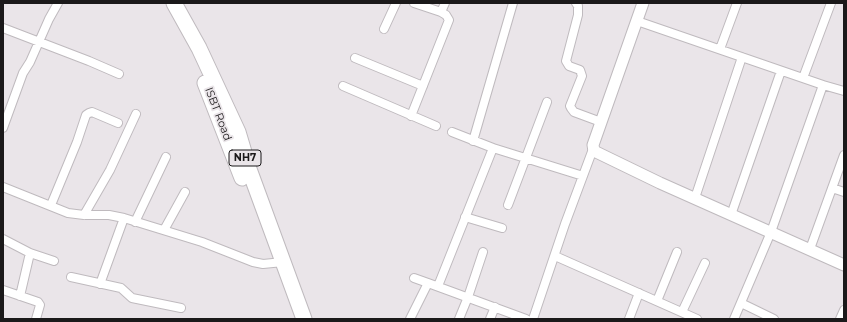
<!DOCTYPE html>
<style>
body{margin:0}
#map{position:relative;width:847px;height:322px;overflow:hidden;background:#eae5e9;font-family:Montserrat,sans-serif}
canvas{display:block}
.frame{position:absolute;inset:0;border:4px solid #1b191a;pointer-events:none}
</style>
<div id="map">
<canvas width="847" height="322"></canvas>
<div class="frame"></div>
</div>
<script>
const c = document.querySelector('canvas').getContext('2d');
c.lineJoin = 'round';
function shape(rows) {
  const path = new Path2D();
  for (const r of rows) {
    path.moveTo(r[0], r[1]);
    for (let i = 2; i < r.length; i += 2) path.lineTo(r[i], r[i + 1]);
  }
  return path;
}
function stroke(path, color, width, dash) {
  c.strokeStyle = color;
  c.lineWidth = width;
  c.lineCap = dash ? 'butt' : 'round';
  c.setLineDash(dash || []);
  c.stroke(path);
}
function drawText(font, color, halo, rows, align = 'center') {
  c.font = font + ' Montserrat,sans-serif';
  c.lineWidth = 3.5;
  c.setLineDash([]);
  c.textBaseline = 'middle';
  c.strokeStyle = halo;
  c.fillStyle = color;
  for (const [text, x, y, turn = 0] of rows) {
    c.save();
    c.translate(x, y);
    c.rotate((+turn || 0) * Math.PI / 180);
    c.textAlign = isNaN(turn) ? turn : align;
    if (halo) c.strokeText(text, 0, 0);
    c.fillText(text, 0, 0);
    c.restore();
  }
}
const street = shape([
 [576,3,578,6,578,15,566,61,569,66,580,70,582,76,570,106,571,108,574,112,601,122],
 [441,12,445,3],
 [637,21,823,85,844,91],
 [3,28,89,61,119,74],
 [384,29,396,3],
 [720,49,737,3],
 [355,58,423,86],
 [803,78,831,3],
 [343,86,436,126],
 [411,116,449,20,446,15,441,12,414,3],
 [3,128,23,73,30,62,49,19,58,3],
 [452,132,493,148,583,176],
 [473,141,513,3],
 [3,187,68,213,84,215,109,215,124,218,202,242,253,262,263,264,283,262],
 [832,188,844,192],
 [695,198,742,57],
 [51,205,77,142,86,115,89,113,92,112,118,123],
 [508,205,547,102],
 [84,215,110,170,136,114],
 [731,215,781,71],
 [465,217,502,228],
 [135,222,166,157],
 [164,230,185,192],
 [3,239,30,253,54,261],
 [810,249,844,155],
 [555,256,697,319],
 [71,277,121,288,132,298,181,308],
 [414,278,428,283],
 [100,284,124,218],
 [438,286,493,148],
 [3,290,38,302,40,305,36,319],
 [20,296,30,253],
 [657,301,677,252],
 [741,303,774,319],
 [682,312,705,263],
 [410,319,428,283,526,319],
 [459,319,468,297,483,252],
 [490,319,495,307],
 [533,319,565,224,593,149],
 [629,319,639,293],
 [734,319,771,232,823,85],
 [840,319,844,310]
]);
const secondary = shape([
 [643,3,593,145,594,151,660,183,844,265]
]);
const highway = shape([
 [174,3,199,48,238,132,249,169,304,319],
 [205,83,242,178]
]);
const shields = [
 [245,158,32]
];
const shieldNames = [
 ["NH7",245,158]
];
const streetNames = [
 ["ISBT Road",218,114,69]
];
stroke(street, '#bfbabe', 10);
stroke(secondary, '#bfbabe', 13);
stroke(highway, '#bfbabe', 17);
stroke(street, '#fff', 8);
stroke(secondary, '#fff', 11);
stroke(highway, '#fff', 15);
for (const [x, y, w] of shields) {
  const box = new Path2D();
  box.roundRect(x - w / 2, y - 8, w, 16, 3);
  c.fillStyle = '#eae5e9';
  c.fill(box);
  stroke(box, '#1b191a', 1);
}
drawText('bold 10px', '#1b191a', null, shieldNames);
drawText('11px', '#1b191a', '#eae5e9', streetNames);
</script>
